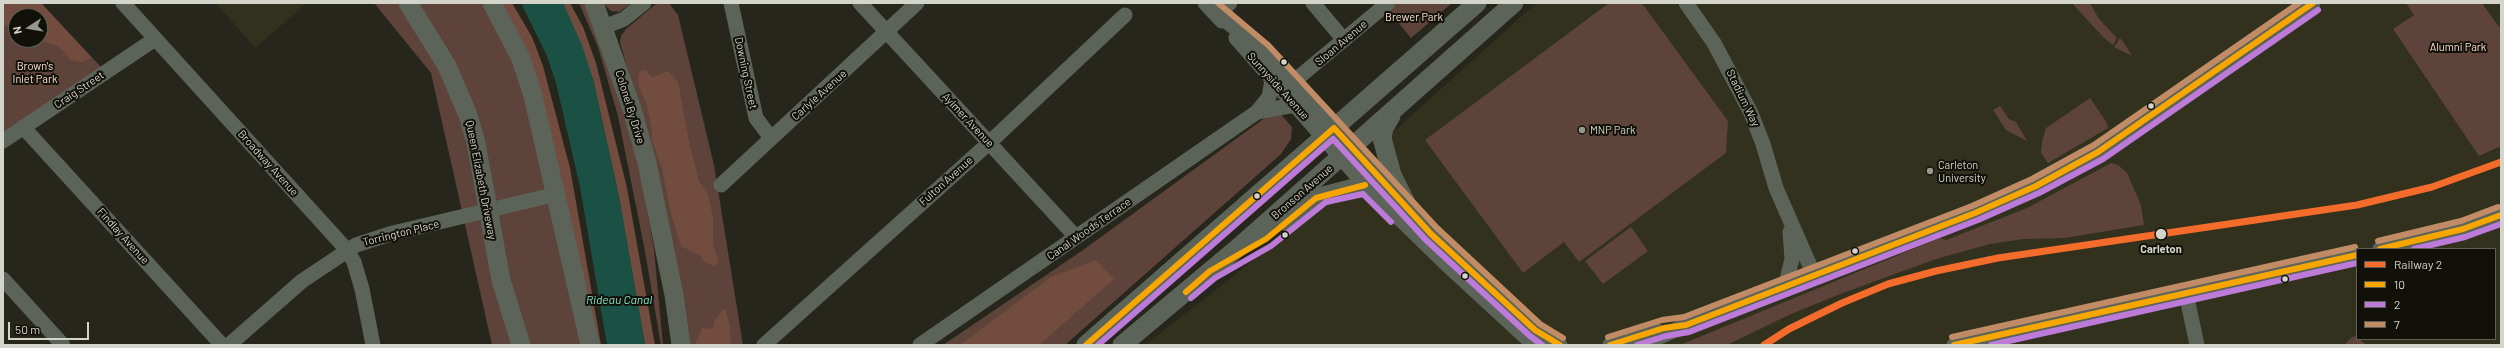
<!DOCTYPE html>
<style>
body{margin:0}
#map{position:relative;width:2504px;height:348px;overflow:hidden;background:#26261c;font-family:Barlow,sans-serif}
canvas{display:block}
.frame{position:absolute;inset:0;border:4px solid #d3d4ca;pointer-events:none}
.legend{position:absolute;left:2356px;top:248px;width:140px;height:92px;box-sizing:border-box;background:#11110a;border:1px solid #5f5f57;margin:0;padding:5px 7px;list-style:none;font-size:12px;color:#d3d4ca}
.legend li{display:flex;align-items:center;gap:8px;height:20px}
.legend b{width:20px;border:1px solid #5f5f57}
.north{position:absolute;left:8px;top:8px;width:40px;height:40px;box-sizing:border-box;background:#11110a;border:1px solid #5f5f57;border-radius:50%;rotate:258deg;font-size:11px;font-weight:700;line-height:16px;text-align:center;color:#d3d4ca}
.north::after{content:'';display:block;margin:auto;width:14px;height:18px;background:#96978d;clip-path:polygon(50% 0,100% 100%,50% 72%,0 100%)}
.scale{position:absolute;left:8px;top:322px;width:81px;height:18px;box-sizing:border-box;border:2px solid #d3d4ca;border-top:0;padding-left:5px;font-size:12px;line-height:14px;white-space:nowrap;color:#d3d4ca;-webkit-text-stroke:3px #11110a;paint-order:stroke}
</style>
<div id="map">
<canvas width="2504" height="348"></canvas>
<div class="frame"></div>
<ul class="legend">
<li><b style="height:5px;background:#f36c2b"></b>Railway 2</li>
<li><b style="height:5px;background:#f7a600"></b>10</li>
<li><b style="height:5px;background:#bd7bd9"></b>2</li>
<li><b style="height:5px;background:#c18c65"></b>7</li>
</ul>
<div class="north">N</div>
<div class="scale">50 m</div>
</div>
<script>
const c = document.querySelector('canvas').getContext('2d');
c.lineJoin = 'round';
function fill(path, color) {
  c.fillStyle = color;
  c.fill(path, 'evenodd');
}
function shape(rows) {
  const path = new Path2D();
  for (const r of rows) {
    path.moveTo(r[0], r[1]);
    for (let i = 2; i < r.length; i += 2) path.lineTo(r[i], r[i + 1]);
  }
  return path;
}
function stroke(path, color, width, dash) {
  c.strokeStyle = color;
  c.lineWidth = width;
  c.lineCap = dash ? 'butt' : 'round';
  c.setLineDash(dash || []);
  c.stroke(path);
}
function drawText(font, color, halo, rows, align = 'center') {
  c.font = font + ' Barlow,sans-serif';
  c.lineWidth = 4;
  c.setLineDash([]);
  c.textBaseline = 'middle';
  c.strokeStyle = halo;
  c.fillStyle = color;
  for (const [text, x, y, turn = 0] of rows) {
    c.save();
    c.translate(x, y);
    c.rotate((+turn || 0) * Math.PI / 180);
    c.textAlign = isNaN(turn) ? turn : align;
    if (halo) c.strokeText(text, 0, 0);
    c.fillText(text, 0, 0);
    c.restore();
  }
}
const built = shape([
 [216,3,307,3,255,48],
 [1536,3,2501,3,2501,345,1145,345,1241,270,1385,150,1392,133],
 [2357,249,2495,249,2495,339,2357,339]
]);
const green = shape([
 [3,3,41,3,101,67,3,133],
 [16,16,40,16,40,40,16,40],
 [374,3,402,3,461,110,515,345,492,345,431,73],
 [415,3,484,3,520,78,581,345,528,345,506,277,476,119],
 [579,3,586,3,596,27,637,154,654,249,663,345,661,345,644,246,618,116,598,47],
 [603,3,632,3,619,12,611,11],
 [657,3,669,3,678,15,714,165,743,345,687,345,650,145,620,43,621,36,626,29],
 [1382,3,1452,3,1411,38],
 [1609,3,1640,3,1644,6,1728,121,1726,153,1579,262,1564,242,1523,273,1425,140],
 [2072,3,2088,3,2091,5,2099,19,2117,38,2113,45,2103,37],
 [2406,3,2482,3,2499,27,2501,26,2501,146,2479,156,2393,29,2414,15],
 [2120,38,2124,43,2132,56,2114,47],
 [2090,98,2107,123,2108,128,2048,163,2041,153,2042,141,2046,128],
 [2000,106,2009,119,2016,122,2027,141,2006,130,1993,110],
 [1278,111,1292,127,1291,139,1281,154,1065,345,943,345,1083,250,1262,120],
 [2111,163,2118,165,2127,173,2141,205,2144,225,2065,238,2024,239,1990,244,1936,259,1843,293,1791,314,1727,345,1680,345,1940,238,1946,240,2027,208],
 [1631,227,1648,251,1603,284,1585,261],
 [2356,336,2366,345,2344,345,2352,337]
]);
const forest = shape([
 [3,3,41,3,92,58,81,62,71,60,58,46,38,40,40,40,40,16,16,16,16,27,3,25],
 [500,3,512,3,532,37,543,66,570,168,601,345,593,345],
 [563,3,570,3,583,27,596,63,627,188,655,345,645,345,619,197,593,79],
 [645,70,652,77,668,71,678,82,690,146,699,181,708,195,713,217,713,244,719,262,714,266,703,261,701,256,681,246,671,214,662,168,652,141,652,130,646,102,639,87,638,76,640,71],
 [1096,260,1114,279,1039,345,960,345,1051,277],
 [723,309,726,311,730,328,731,345,695,345,702,328,713,329,714,322]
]);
const water = shape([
 [521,3,563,3,582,45,593,79,619,197,645,345,607,345,580,187,556,83,547,56]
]);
const minor = shape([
 [123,3,347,250,354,262,362,289,373,345],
 [731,3,756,118,771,138],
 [860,3,1076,237],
 [1205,3,1222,21],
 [1313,3,1344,40],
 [1686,3,1714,43,1751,113,1763,144,1776,188,1814,275],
 [1217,14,1262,50,1431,234,1535,330,1552,342,1560,345],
 [1217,14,1230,3],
 [604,27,624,19,644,3],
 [1236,38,1365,185,1444,262,1534,345],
 [1293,82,1388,3],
 [1257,112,1295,105],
 [23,127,222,345],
 [3,141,155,39],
 [721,185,917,3],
 [2380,249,2463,229,2501,215],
 [3,279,63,345],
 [1785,287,1792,259,1790,232],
 [2186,293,2197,345],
 [229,345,302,281,356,245,393,233,557,194],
 [764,345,989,143,1125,15],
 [920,345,1257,112,1269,97,1272,80],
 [1610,345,1656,330],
 [1642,345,1686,325,1975,213,2052,179,2098,152,2313,3],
 [1954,345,2357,255]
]);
const major = shape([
 [408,3,447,66,468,115,476,143,501,280,521,345],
 [492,3,521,59,533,96,590,345],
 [594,3,632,109,647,163,674,295,681,345],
 [1391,116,1384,128,1382,138,1392,175,1411,213],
 [1287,222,1316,198,1365,185],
 [1086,345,1477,3],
 [1122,345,1240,246,1514,3]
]);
const bus1 = shape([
 [2380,249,2463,229,2501,215],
 [1186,292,1210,271,1266,239,1316,198,1365,185],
 [1086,345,1334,128,1431,234,1535,330,1560,345],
 [1610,345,1664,328,1686,325,1975,213,2036,186,2098,152,2313,3],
 [1954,345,2357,255]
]);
const bus2 = shape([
 [2414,249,2465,237,2501,224],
 [1191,298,1215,278,1271,246,1326,202,1363,194,1391,222],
 [1098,345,1333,139,1426,240,1530,336,1542,345],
 [1637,345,1666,336,1689,332,1978,220,2039,193,2103,159,2318,10],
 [1991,345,2357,263]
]);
const bus3 = shape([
 [1218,3,1268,45,1437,228,1540,324,1563,338],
 [2378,241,2461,221,2498,207],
 [1608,337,1662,320,1684,317,1972,206,2032,179,2094,145,2299,3],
 [1952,337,2355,247]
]);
const rail1 = shape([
 [1764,345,1789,329,1842,303,1888,284,1936,271,1998,258,2357,205,2432,187,2501,162]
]);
const markers = [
 [1284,62,3.5,"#d3d4ca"],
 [2151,106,3.5,"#d3d4ca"],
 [1582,130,4,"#96978d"],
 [1930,171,4,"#96978d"],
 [1257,196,3.5,"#d3d4ca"],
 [2161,234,6,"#d3d4ca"],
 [1285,235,3.5,"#d3d4ca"],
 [1855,251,3.5,"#d3d4ca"],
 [1465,276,3.5,"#d3d4ca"],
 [2285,279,3.5,"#d3d4ca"]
];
const parkNames = [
 ["Brewer Park",1414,17],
 ["Alumni Park",2458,47],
 ["Brown's",35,66],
 ["Inlet Park",35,79]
];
const streetNames = [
 ["Sloan Avenue",1341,43,-40],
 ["Downing Street",746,73,78],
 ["Sunnyside Avenue",1278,86,48],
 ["Craig Street",79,90,-34],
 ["Carlyle Avenue",819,95,-42],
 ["Stadium Way",1743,98,64],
 ["Colonel By Drive",630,107,73],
 ["Aylmer Avenue",968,120,47],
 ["Broadway Avenue",268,163,48],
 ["Queen Elizabeth Driveway",481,180,79],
 ["Fulton Avenue",946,181,-42],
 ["Bronson Avenue",1302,192,-41],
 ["Canal Woods Terrace",1089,229,-35],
 ["Torrington Place",401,233,-14],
 ["Findlay Avenue",123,236,48]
];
const poiNames = [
 ["MNP Park",1590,130],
 ["Carleton",1938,165],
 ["University",1938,178]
];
const stopNames = [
 ["Carleton",2161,249]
];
const waterNames = [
 ["Rideau Canal",619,300]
];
fill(built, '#31311d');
fill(green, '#5d4339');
fill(forest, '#724d3f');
fill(water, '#1b5145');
stroke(minor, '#5c6359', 15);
stroke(major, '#5c6358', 19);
stroke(bus1, '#f7a600', 6);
stroke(bus2, '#bd7bd9', 6);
stroke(bus3, '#c18c65', 6);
stroke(rail1, '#f36c2b', 7);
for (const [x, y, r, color] of markers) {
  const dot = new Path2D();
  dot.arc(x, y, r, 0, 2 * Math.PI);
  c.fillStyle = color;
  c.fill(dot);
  stroke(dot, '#11110a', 1.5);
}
drawText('11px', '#fcddd3', '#11110a', parkNames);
drawText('11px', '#d3d4ca', '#11110a', streetNames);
drawText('11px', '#d3d4ca', '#11110a', poiNames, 'left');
drawText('bold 11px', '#d3d4ca', '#11110a', stopNames);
drawText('italic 12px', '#86e2cc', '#11110a', waterNames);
</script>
